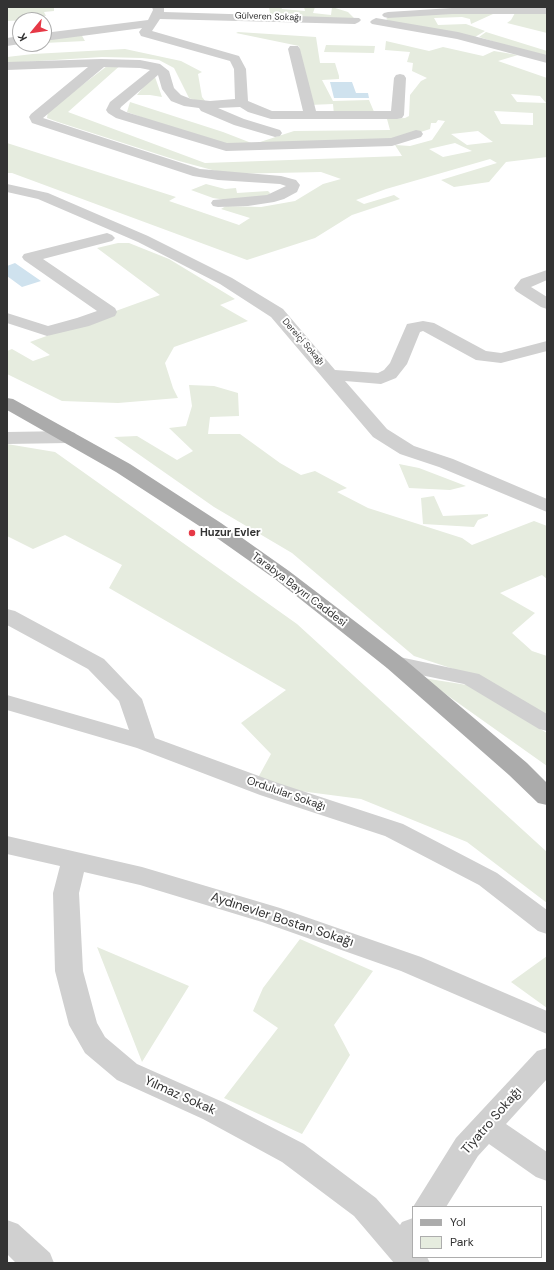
<!DOCTYPE html>
<meta charset="utf-8">
<style>
body{margin:0}
#map{position:relative;width:554px;height:1270px;overflow:hidden;background:#fff;font-family:"DM Sans",sans-serif}
canvas{display:block}
.frame{position:absolute;inset:0;border:8px solid #333;pointer-events:none}
.legend{position:absolute;left:412px;top:1206px;width:130px;height:52px;box-sizing:border-box;background:#fff;border:1px solid #adadad;margin:0;padding:5px 7px;list-style:none;font-size:12px;color:#333}
.legend li{display:flex;align-items:center;gap:8px;height:20px}
.legend b{width:20px;border:1px solid #adadad}
.north{position:absolute;left:12px;top:12px;width:40px;height:40px;box-sizing:border-box;background:#fff;border:1px solid #adadad;border-radius:50%;rotate:241deg;font-size:11px;font-weight:700;line-height:16px;text-align:center;color:#333}
.north::after{content:'';display:block;margin:auto;width:14px;height:18px;background:#e63946;clip-path:polygon(50% 0,100% 100%,50% 72%,0 100%)}
</style>
<div id="map">
<canvas width="554" height="1270"></canvas>
<div class="frame"></div>
<ul class="legend">
<li><b style="height:5px;background:#ababab"></b>Yol</li>
<li><b style="height:11px;background:#e6ecdf"></b>Park</li>
</ul>
<div class="north">K</div>
</div>
<script>
const c = document.querySelector('canvas').getContext('2d');
c.lineJoin = 'round';
function fill(path, color) {
  c.fillStyle = color;
  c.fill(path, 'evenodd');
}
function shape(rows) {
  const path = new Path2D();
  for (const r of rows) {
    path.moveTo(r[0], r[1]);
    for (let i = 2; i < r.length; i += 2) path.lineTo(r[i], r[i + 1]);
  }
  return path;
}
function stroke(path, color, width, dash) {
  c.strokeStyle = color;
  c.lineWidth = width;
  c.lineCap = dash ? 'butt' : 'round';
  c.setLineDash(dash || []);
  c.stroke(path);
}
function drawText(font, color, halo, rows, align = 'center') {
  c.font = font + ' "DM Sans",sans-serif';
  c.lineWidth = 4;
  c.setLineDash([]);
  c.textBaseline = 'middle';
  c.strokeStyle = halo;
  c.fillStyle = color;
  for (const [text, x, y, turn = 0] of rows) {
    c.save();
    c.translate(x, y);
    c.rotate((+turn || 0) * Math.PI / 180);
    c.textAlign = isNaN(turn) ? turn : align;
    if (halo) c.strokeText(text, 0, 0);
    c.fillText(text, 0, 0);
    c.restore();
  }
}
const green = shape([
 [7,7,54,7,54,11,44,12,46,16,28,17,29,20,7,21],
 [269,7,281,7,282,9,305,11,304,7,315,7,313,13,331,15,332,7,348,12,354,18,331,20,270,14],
 [547,12,547,33,507,23,511,20,515,13],
 [448,14,493,14,471,24,470,19,462,17,434,18,438,25,466,24,485,31,475,37,391,22,386,19,391,15],
 [238,32,316,37,320,63,335,63,339,76,339,79,322,80,333,101,369,100,375,114,334,115,333,104,309,105,299,46,236,33],
 [486,32,547,51,547,58,479,37],
 [81,34,85,41,44,43,44,39],
 [386,41,429,51,443,47,483,56,494,51,518,55,498,61,547,78,547,157,506,162,489,182,454,187,441,180,497,163,490,159,386,189,356,200,364,204,394,195,400,199,352,215,315,238,247,260,12,173,7,173,7,143,176,197,169,201,239,225,250,218,221,209,226,206,261,207,295,201,323,184,341,179,321,172,227,174,179,161,58,122,47,118,48,111,111,63,123,63,68,112,205,163,402,156,395,145,410,146,432,140,445,121,438,120,436,123,431,123,430,129,396,140,226,147,127,112,130,102,223,132,254,144,294,131,390,130,387,119,405,118,409,116,410,95,421,81,427,78,412,71,413,63,407,62,410,52,385,50],
 [511,94,540,96,546,103,517,102],
 [494,111,533,113,533,125,501,124],
 [478,131,493,142,467,145,451,134],
 [455,143,472,151,443,157,429,149],
 [326,45,375,46,374,53,324,52],
 [125,49,181,61,202,72,198,74,202,97,206,102,197,101,189,98,174,68,159,60,142,58,102,57,7,63,7,57,33,54],
 [153,75,155,77,162,97,150,95,137,95],
 [206,184,225,189,236,188,237,193,268,191,270,193,268,198,232,201,213,198,191,190],
 [118,243,129,243,169,259,235,299,220,305,248,321,174,347,165,363,173,388,178,398,118,403,62,401,7,374,7,351,12,349,33,361,50,355,30,342,160,295,97,248],
 [189,385,214,386,238,393,239,416,210,417,208,434,240,434,280,463,301,475,315,471,347,488,337,492,368,508,462,538,472,545,534,521,547,526,547,579,542,575,500,593,535,613,512,633,532,651,547,656,547,718,475,676,414,656,292,553,214,507,114,437,137,436,177,460,193,451,169,428,186,426,192,406],
 [7,444,55,452,297,624,547,852,547,903,467,842,361,799,254,785,271,754,241,723,286,690,109,588,122,565,65,535,33,549,7,536],
 [399,464,419,468,466,486,450,490,409,488],
 [434,496,443,516,488,514,488,516,478,520,474,527,423,524,421,498],
 [423,678,467,685,547,733,547,766],
 [300,939,373,971,334,1025,350,1055,302,1134,224,1098,278,1028,253,1011,263,988],
 [97,947,189,986,142,1062],
 [547,956,547,1008,511,982]
]);
const water = shape([
 [330,82,352,82,356,93,368,93,369,98,334,98],
 [15,263,41,281,22,287,7,276,7,266]
]);
const street = shape([
 [152,7,164,7,164,12,359,18,361,20,359,22,355,24,160,19,152,31,239,56,246,69,248,101,272,111,303,111,288,49,290,46,298,46,300,49,316,111,391,111,394,78,396,75,400,74,404,75,406,78,404,115,402,118,397,119,271,119,248,112,240,107,218,108,244,119,280,130,282,133,280,136,275,137,234,125,201,111,199,108,184,106,171,101,162,89,158,75,121,107,120,109,126,112,227,143,391,138,416,130,421,131,423,134,421,137,392,146,226,151,116,118,108,113,106,110,110,102,150,70,140,68,104,67,43,118,200,169,281,176,296,180,300,185,297,192,284,199,274,202,248,206,218,207,213,206,211,203,213,200,267,195,286,186,280,184,218,180,193,176,32,123,29,117,31,114,88,67,7,70,7,62,101,59,140,60,160,64,169,71,174,88,181,95,191,99,210,101,235,99,234,69,230,61,141,36,139,32,142,28,44,41,44,33,148,20,153,10,152,7],
 [452,8,547,8,547,14,452,14,388,18,384,17,382,15,384,13,388,12,452,8],
 [376,18,458,32,547,55,547,63,457,39,372,24,370,22,372,20,376,18],
 [20,36,20,44,7,46,7,38,20,36],
 [7,184,48,193,148,236,232,278,283,309,335,370,378,373,384,370,390,363,407,324,423,321,434,323,486,351,501,353,547,341,547,351,501,363,476,360,423,331,420,332,407,364,396,378,381,384,345,381,387,429,414,446,453,459,547,499,547,512,439,467,400,454,373,437,271,317,220,284,138,242,38,199,7,192,7,184],
 [107,233,112,235,115,238,112,241,43,259,115,308,117,312,115,316,89,326,47,336,7,323,7,313,48,326,77,318,97,311,24,260,22,257,24,254,107,233],
 [547,270,547,280,531,287,547,297,547,309,541,307,516,291,514,288,521,279,547,270],
 [68,431,75,433,77,437,75,441,68,443,7,444,7,432,68,431],
 [7,609,15,611,104,659,142,699,155,738,278,783,403,824,497,873,547,910,547,934,538,931,479,885,385,836,260,795,137,748,7,710,7,695,129,730,119,701,88,669,7,625,7,609],
 [395,656,479,674,547,714,547,731,539,729,464,684,387,668,384,663,387,658,395,656],
 [7,836,142,867,280,908,421,957,547,1011,547,1034,401,971,262,922,140,885,84,872,79,893,83,971,97,1023,105,1037,137,1064,225,1103,304,1144,376,1198,400,1225,402,1222,413,1218,413,1257,427,1257,430,1263,394,1263,354,1216,282,1162,203,1119,117,1080,85,1053,69,1025,55,971,53,893,60,866,7,854,7,836],
 [547,1048,547,1079,506,1124,547,1152,547,1181,536,1177,489,1144,478,1156,446,1207,413,1207,456,1138,537,1051,547,1048],
 [7,1220,18,1224,50,1253,54,1263,16,1263,7,1254,7,1220]
]);
const primary = shape([
 [7,398,13,399,130,464,221,523,289,571,403,658,527,763,547,783,547,805,538,803,509,775,387,668,275,579,207,531,116,472,7,410,7,398]
]);
const markers = [
 [192,533,4,"#e63946"]
];
const farStreetnames = [
 ["Gülveren Sokağı",268,17,2],
 ["Dereiçi Sokağı",303,342,49]
];
const poiNames = [
 ["Huzur Evler",200,533]
];
const streetNames = [
 ["Tarabya Bayırı Caddesi",299,590,37],
 ["Ordulular Sokağı",286,794,19]
];
const nearStreetnames = [
 ["Aydınevler Bostan Sokağı",282,920,18],
 ["Yılmaz Sokak",180,1096,24],
 ["Tiyatro Sokağı",492,1121,-49]
];
fill(green, '#e6ecdf');
fill(water, '#cfe2ee');
fill(street, '#d0d0d0');
fill(primary, '#ababab');
for (const [x, y, r, color] of markers) {
  const dot = new Path2D();
  dot.arc(x, y, r, 0, 2 * Math.PI);
  c.fillStyle = color;
  c.fill(dot);
  stroke(dot, '#fff', 1.5);
}
drawText('9px', '#333', '#fff', farStreetnames);
drawText('bold 11px', '#333', '#fff', poiNames, 'left');
drawText('11px', '#333', '#fff', streetNames);
drawText('13px', '#333', '#fff', nearStreetnames);
</script>
